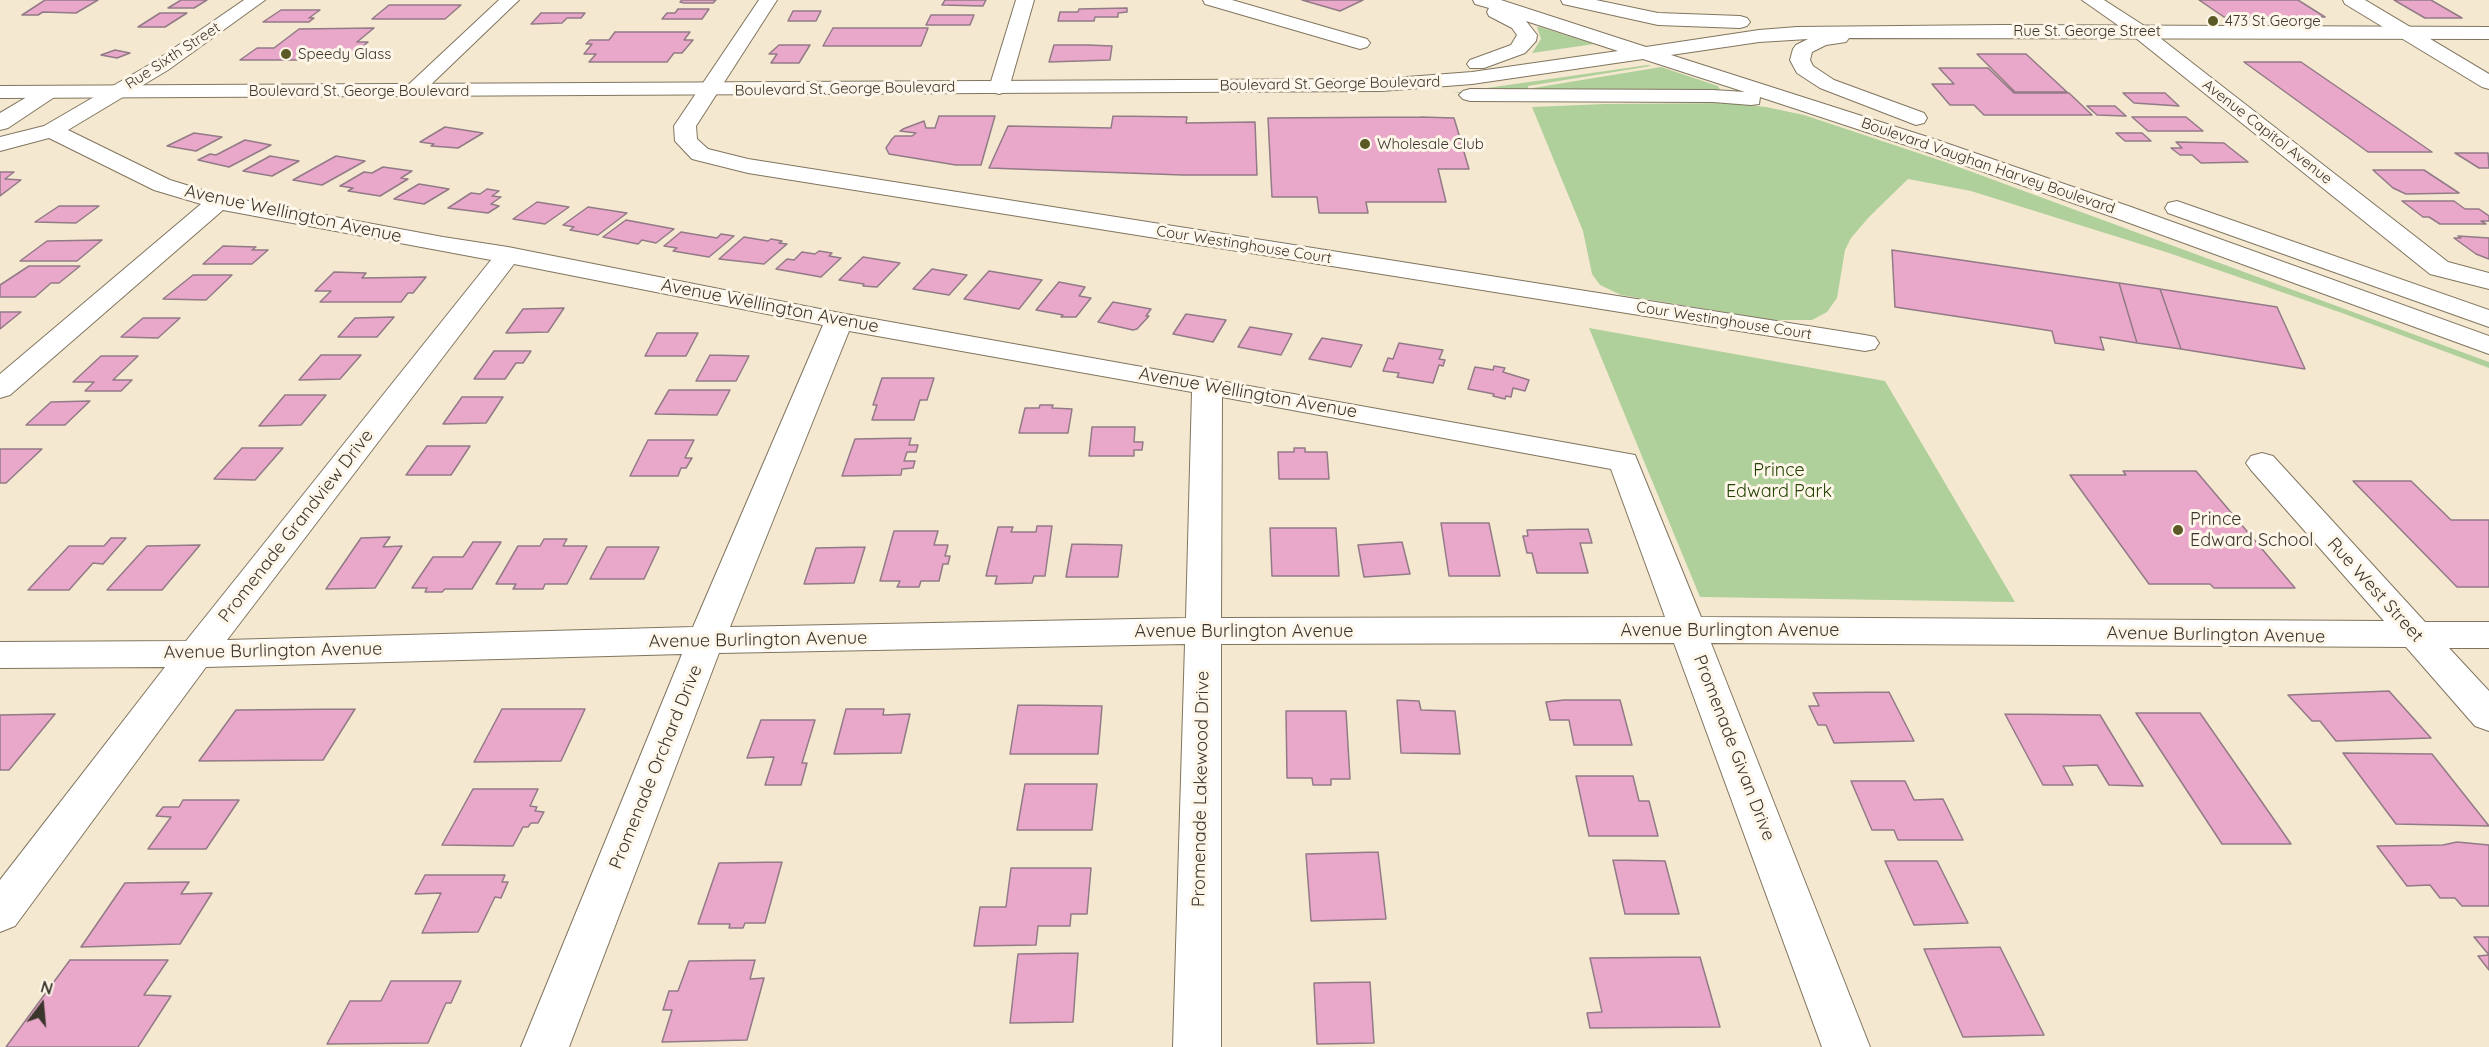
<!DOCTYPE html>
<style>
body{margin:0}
#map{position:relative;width:2489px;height:1047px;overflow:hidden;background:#f5e8d0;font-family:Quicksand,sans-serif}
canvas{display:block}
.north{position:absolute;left:12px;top:975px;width:60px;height:60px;-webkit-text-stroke:4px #fef6e8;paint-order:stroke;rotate:16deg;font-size:16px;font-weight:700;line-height:24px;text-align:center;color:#3b362d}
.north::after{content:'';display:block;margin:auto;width:21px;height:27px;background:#3b362d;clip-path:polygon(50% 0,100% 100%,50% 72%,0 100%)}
</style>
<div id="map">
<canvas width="2489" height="1047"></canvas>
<div class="north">N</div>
</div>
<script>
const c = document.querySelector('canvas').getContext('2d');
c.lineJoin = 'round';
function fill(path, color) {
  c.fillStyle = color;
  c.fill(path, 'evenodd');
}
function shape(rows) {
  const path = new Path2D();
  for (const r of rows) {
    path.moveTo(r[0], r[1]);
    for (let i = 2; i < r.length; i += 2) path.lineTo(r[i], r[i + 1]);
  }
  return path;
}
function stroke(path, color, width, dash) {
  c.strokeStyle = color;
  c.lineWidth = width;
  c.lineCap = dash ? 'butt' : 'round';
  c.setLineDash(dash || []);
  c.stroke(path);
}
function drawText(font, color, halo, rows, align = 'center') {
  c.font = font + ' Quicksand,sans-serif';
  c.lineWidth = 6;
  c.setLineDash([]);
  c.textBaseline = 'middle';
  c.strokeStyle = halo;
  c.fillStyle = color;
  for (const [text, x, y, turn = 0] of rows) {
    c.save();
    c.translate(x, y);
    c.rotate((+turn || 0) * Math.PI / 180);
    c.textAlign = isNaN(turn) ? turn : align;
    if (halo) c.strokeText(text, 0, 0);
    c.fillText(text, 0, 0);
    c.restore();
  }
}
const green = shape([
 [1537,27,1540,27,1594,44,1532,53,1541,39],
 [1648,65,1651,66,1528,86,1529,91,1452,93],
 [1661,67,1718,86,1721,91,1534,91,1533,88],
 [1731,103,1766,107,1804,115,1945,162,2489,362,2489,368,2342,313,2169,253,1971,191,1908,179,1869,217,1851,238,1845,250,1837,298,1827,312,1812,320,1773,320,1621,295,1600,285,1592,274,1583,231,1532,107,1605,104],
 [1589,328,1885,381,2015,602,1700,597]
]);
const building = shape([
 [45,0,98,0,76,13,43,12,38,15,22,15,45,0],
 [181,0,207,0,194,8,168,8,181,0],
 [682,0,716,0,713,3,684,3,680,2,682,0],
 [945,0,986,0,983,6,942,5,945,0],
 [1302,0,1363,0,1340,11,1302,0],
 [2199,0,2298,0,2325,17,2224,17,2199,0],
 [2394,0,2431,0,2462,18,2425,18,2394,0],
 [389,5,461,5,445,19,372,19,389,5],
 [1127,8,1127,12,1118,13,1118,17,1095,17,1094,21,1058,21,1060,12,1078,12,1079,9,1127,8],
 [678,9,709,9,702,19,662,19,667,13,675,13,678,9],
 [281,10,320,10,309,18,314,18,309,22,263,22,281,10],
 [793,11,821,11,816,21,788,21,793,11],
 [160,13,187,13,165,27,138,27,160,13],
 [541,13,585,13,581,18,567,18,562,23,531,24,541,13],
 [931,15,974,15,970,25,926,25,931,15],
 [374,28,357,42,368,42,347,60,240,60,257,48,274,48,299,29,374,28],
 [833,28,928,28,921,46,823,46,833,28],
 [615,32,690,32,684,40,693,40,682,53,674,53,667,62,589,62,596,54,584,54,592,44,586,44,590,40,609,40,615,32],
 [779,45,810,45,799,63,771,63,777,54,769,54,779,45],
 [1054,45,1088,45,1112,46,1110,60,1049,62,1054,45],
 [115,50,130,53,117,58,101,55,115,50],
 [1977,54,2026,54,2067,92,2015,92,1977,54],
 [2244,62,2301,62,2432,152,2368,152,2244,62],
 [1939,68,1988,68,2014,93,2069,93,2092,115,1984,115,1974,105,1950,105,1932,84,1954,84,1939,68],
 [2123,93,2165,93,2179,106,2134,103,2123,93],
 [2087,106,2115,106,2126,116,2097,115,2087,106],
 [939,116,995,116,981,165,956,165,889,154,886,148,892,139,895,136,912,136,916,133,900,131,903,129,924,121,926,128,935,128,939,116],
 [1113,116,1187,117,1186,123,1255,122,1257,175,1183,175,989,168,1008,126,1111,128,1113,116],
 [1421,117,1454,118,1469,169,1438,169,1446,202,1366,202,1368,213,1319,213,1317,197,1272,197,1268,118,1421,117],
 [2132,117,2186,117,2203,131,2148,131,2132,117],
 [445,127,483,133,458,148,431,146,434,144,420,142,445,127],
 [194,133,222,137,196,151,167,146,194,133],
 [2116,133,2142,133,2151,141,2125,141,2116,133],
 [245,140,271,145,229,167,198,160,210,154,216,155,245,140],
 [2176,142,2224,143,2248,162,2201,163,2192,155,2180,155,2171,148,2182,148,2176,142],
 [2455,153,2488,153,2489,168,2479,168,2455,153],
 [270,156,299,161,272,176,243,171,270,156],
 [336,156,365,161,322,185,293,180,336,156],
 [383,167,412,171,401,178,408,179,380,196,348,191,353,188,340,186,364,172,372,173,383,167],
 [2373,170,2424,170,2459,193,2406,194,2393,188,2373,170],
 [0,172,14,172,5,179,21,180,0,196,0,172],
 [419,184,449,189,424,204,394,199,419,184],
 [487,189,499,191,492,196,501,197,491,204,499,206,488,213,448,208,471,193,480,194,487,189],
 [2402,201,2454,201,2465,209,2479,209,2489,216,2489,221,2481,221,2486,224,2440,224,2429,217,2423,217,2402,201],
 [537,202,569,207,545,224,513,219,537,202],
 [59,206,99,206,76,223,35,222,59,206],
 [588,207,627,213,598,235,570,230,574,227,563,225,588,207],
 [626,220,674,229,656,243,642,240,638,244,603,237,626,220],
 [681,232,717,238,721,234,734,236,709,257,673,251,677,248,664,246,681,232],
 [2458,236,2489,238,2489,259,2476,254,2454,238,2461,238,2458,236],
 [744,237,768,241,771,239,782,241,779,243,787,244,764,264,719,259,744,237],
 [102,240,77,261,20,261,47,241,102,240],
 [223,246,256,247,252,250,268,250,252,264,203,264,223,246],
 [1892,250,2119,283,2137,343,2100,337,2104,350,2055,343,2052,331,1895,307,1892,250],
 [819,251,832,253,829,256,841,258,821,277,776,269,787,259,794,260,802,252,815,254,819,251],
 [863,257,900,263,877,287,863,286,864,284,839,280,863,257],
 [29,266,80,266,59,283,51,283,35,297,0,297,0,285,29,266],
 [932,269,967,275,949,295,913,289,932,269],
 [989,271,1042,280,1019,309,964,299,989,271],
 [334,272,366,273,362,278,426,277,413,293,408,293,401,302,320,302,331,291,315,291,334,272],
 [193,275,232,275,206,300,163,299,193,275],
 [1059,282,1085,287,1079,296,1091,298,1076,317,1061,317,1063,315,1036,310,1059,282],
 [2119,283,2160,289,2181,349,2137,343,2119,283],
 [2160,289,2277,307,2305,369,2181,349,2160,289],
 [1113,302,1151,309,1146,316,1149,316,1137,329,1133,330,1098,322,1113,302],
 [564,308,548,332,506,333,523,309,564,308],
 [0,312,21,312,0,329,0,312],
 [1186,314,1226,320,1213,342,1173,334,1186,314],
 [394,317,377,337,338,337,355,318,394,317],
 [143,318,180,318,158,338,121,337,143,318],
 [1250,327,1292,334,1281,355,1238,347,1250,327],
 [657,333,698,333,686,356,645,356,657,333],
 [1322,338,1362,345,1351,367,1309,359,1322,338],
 [1399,343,1443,350,1439,359,1445,360,1443,366,1439,365,1433,383,1397,377,1399,373,1383,371,1388,358,1393,359,1399,343],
 [494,351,531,351,523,363,516,363,505,379,474,379,494,351],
 [321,355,361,355,340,379,299,380,321,355],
 [710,355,749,356,736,381,696,381,710,355],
 [101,356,138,356,113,380,132,380,121,391,85,391,94,382,73,382,101,356],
 [1494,366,1505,368,1503,372,1529,380,1525,391,1513,388,1511,397,1506,396,1505,399,1493,396,1494,394,1468,389,1475,367,1493,370,1494,366],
 [882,378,934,378,927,400,920,400,914,420,872,420,877,405,873,405,882,378],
 [669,390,730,390,717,415,655,414,669,390],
 [285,395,326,395,301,425,259,426,285,395],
 [462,397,503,397,486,423,443,424,462,397],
 [90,401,65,425,26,425,51,402,90,401],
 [1040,405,1053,405,1052,408,1072,409,1068,433,1019,433,1025,408,1039,408,1040,405],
 [1092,427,1135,427,1134,442,1143,442,1142,450,1134,450,1134,456,1089,456,1092,427],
 [911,438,909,445,918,445,916,452,907,452,904,461,915,461,913,468,902,469,901,475,842,476,855,439,911,438],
 [648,440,694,440,685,458,692,458,686,468,681,468,678,476,630,476,648,440],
 [427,446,470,446,451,475,406,475,427,446],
 [242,448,283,448,255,480,214,479,242,448],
 [1294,448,1305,448,1305,452,1327,452,1329,479,1279,479,1278,452,1294,452,1294,448],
 [0,449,42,449,6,483,0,483,0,449],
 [2123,471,2196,471,2295,588,2214,588,2210,584,2149,584,2070,475,2126,475,2123,471],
 [2353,481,2411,481,2451,520,2489,520,2489,587,2457,587,2353,481],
 [1441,523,1489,523,1500,576,1449,576,1441,523],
 [1037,526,1052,526,1045,576,1034,576,1032,583,995,584,997,576,986,576,998,527,1013,527,1011,532,1036,532,1037,526],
 [1270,528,1336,528,1339,576,1272,576,1270,528],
 [1588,529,1592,543,1580,543,1588,573,1537,573,1532,553,1527,553,1523,536,1528,536,1527,530,1588,529],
 [894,531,938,531,934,545,948,545,945,556,950,556,948,564,943,564,939,581,921,581,919,587,897,587,900,581,880,581,894,531],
 [390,537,383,547,402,546,375,588,326,589,361,538,390,537],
 [111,538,126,538,103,564,93,563,69,590,28,590,69,546,104,546,111,538],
 [544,539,567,539,563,546,587,546,567,584,545,584,543,589,513,589,516,584,496,584,518,546,540,546,544,539],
 [473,542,501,542,472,589,445,589,442,592,425,592,427,588,412,588,433,557,463,557,473,542],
 [1402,542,1410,574,1364,577,1358,545,1402,542],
 [1072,544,1122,545,1118,577,1066,577,1072,544],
 [200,545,162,590,107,590,147,546,200,545],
 [607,547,659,547,644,579,590,579,607,547],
 [865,547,854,583,804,584,816,548,865,547],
 [2389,691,2431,738,2336,741,2320,721,2312,721,2288,695,2389,691],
 [1889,692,1914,741,1834,743,1826,725,1818,725,1809,706,1819,706,1813,693,1889,692],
 [1397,700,1419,701,1421,710,1455,711,1460,754,1401,753,1397,700],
 [1564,700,1620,700,1632,745,1574,745,1569,720,1550,720,1546,702,1564,700],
 [1018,705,1102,706,1098,754,1010,754,1018,705],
 [355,709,323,760,199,761,236,710,355,709],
 [502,709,585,709,561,761,474,762,502,709],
 [846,709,884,709,883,715,910,714,901,753,834,754,846,709],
 [1286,711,1346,711,1350,779,1331,779,1331,785,1313,785,1312,778,1287,778,1286,711],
 [2136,713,2200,713,2291,844,2222,844,2136,713],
 [55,714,9,770,0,770,0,715,55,714],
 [2005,714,2100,715,2143,786,2109,785,2097,765,2063,766,2073,785,2043,785,2005,714],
 [761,720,815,720,802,763,807,763,801,785,765,785,774,757,747,758,761,720],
 [2343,753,2432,754,2489,826,2396,824,2343,753],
 [1576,776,1633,776,1639,801,1649,801,1658,836,1589,836,1576,776],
 [1851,781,1905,781,1914,800,1943,799,1963,840,1898,840,1894,830,1872,830,1851,781],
 [1025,784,1097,784,1092,830,1017,830,1025,784],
 [473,789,538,789,530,806,537,807,535,811,544,812,538,823,531,823,528,827,523,827,513,846,442,845,473,789],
 [183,800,239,800,206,849,148,849,171,817,156,816,163,807,179,807,183,800],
 [2457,842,2489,845,2489,906,2462,906,2455,898,2440,898,2430,885,2407,886,2377,846,2443,845,2457,842],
 [1378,852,1386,919,1311,921,1306,854,1378,852],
 [1613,860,1665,861,1679,914,1625,914,1613,860],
 [1885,861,1937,861,1968,923,1914,925,1885,861],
 [782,862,765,923,745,923,743,928,729,928,730,924,698,924,719,863,782,862],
 [1011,868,1091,868,1087,914,1071,914,1070,926,1038,926,1036,945,974,946,980,907,1006,907,1011,868],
 [425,875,505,875,502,882,508,882,501,898,495,897,478,932,422,933,441,893,415,894,425,875],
 [189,882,181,894,212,893,180,944,81,947,125,883,189,882],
 [2474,937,2489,937,2489,970,2478,956,2489,955,2474,937],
 [2000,947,2044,1035,1963,1037,1924,949,2000,947],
 [1078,953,1073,1022,1010,1023,1018,954,1078,953],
 [1700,957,1720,1027,1590,1028,1587,1013,1602,1012,1590,958,1700,957],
 [70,960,168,960,144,995,171,996,138,1047,6,1047,70,960],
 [755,960,750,979,764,978,747,1040,662,1042,672,1010,663,1010,669,991,678,991,689,961,755,960],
 [391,981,461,981,451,1003,446,1003,428,1043,327,1044,350,1001,381,1001,391,981],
 [1370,982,1374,1043,1317,1044,1314,983,1370,982]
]);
const street = shape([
 [244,0,265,0,168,70,68,130,170,180,222,196,443,237,508,247,840,313,1635,455,1701,617,2384,621,2251,470,2246,463,2251,456,2262,453,2273,456,2425,622,2489,622,2489,648,2449,648,2489,691,2489,731,2475,726,2406,647,1711,643,1870,1047,1822,1047,1674,643,1221,644,1221,1047,1173,1047,1185,644,719,653,569,1047,521,1047,682,654,206,667,15,926,0,932,0,880,165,667,0,668,0,642,186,641,491,260,223,210,10,395,0,398,0,374,201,204,154,190,49,138,0,151,0,137,44,126,154,62,244,0],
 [514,264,823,325,693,627,227,640,514,264],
 [849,331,1192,392,1186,618,730,627,849,331],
 [1222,397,1611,469,1665,617,1221,618,1222,397],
 [499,0,519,0,421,94,414,96,407,94,403,90,407,86,499,0],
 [759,0,777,0,696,126,697,139,708,149,748,159,1865,335,1875,337,1879,343,1875,349,1865,351,748,173,692,159,675,141,674,126,759,0],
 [1016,0,1034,0,1009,88,1006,92,999,94,992,92,989,88,1016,0],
 [1203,0,1232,0,1367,39,1370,43,1367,47,1360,49,1353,47,1205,4,1203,0],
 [2082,0,2104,0,2146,27,2448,262,2489,273,2489,289,2430,274,2132,35,2082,0],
 [2343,0,2365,0,2489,74,2489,89,2482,87,2345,4,2343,0],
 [49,86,56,88,60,92,56,96,8,128,0,130,0,113,42,88,49,86]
]);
const secondary = shape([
 [1473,0,1501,0,1646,47,1759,30,1797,27,2002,25,2489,27,2489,39,1849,38,1846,42,1826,45,1812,52,1810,60,1813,66,1834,80,1924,113,1927,118,1924,123,1916,125,1820,88,1797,73,1790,60,1793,49,1796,45,1808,39,1759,42,1671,55,1937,140,2131,207,2489,336,2489,354,2113,217,1921,150,1760,97,1759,104,1751,105,1713,102,1470,101,1463,99,1459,95,1463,91,1470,89,1713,90,1745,92,1643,59,1472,84,1381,91,0,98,0,86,1381,79,1472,72,1618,51,1526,21,1537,35,1536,41,1525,53,1484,68,1470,68,1467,64,1470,60,1511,45,1517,35,1512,28,1489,16,1487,12,1489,8,1475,4,1473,0],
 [1561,0,1596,0,1658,13,1740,16,1747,18,1750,22,1747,26,1740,28,1658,25,1563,4,1561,0],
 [2177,201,2489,310,2489,327,2168,213,2165,208,2168,203,2177,201]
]);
const markers = [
 [2213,21,6,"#5b5926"],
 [286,54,6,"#5b5926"],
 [1365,144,6,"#5b5926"],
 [2178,530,6,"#5b5926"]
];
const farPoinames = [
 ["473 St George",2225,21],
 ["Speedy Glass",298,54],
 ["Wholesale Club",1377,144]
];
const farStreetnames = [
 ["Rue St. George Street",2087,31],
 ["Rue Sixth Street",173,56,-33],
 ["Boulevard St. George Boulevard",1330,84,-1],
 ["Boulevard St. George Boulevard",845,89,-1],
 ["Boulevard St. George Boulevard",359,91],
 ["Avenue Capitol Avenue",2267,132,38],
 ["Boulevard Vaughan Harvey Boulevard",1988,166,19],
 ["Cour Westinghouse Court",1244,245,9],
 ["Cour Westinghouse Court",1724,321,9]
];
const streetNames = [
 ["Avenue Wellington Avenue",293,214,12],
 ["Avenue Wellington Avenue",770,306,11],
 ["Avenue Wellington Avenue",1248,393,10],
 ["Promenade Grandview Drive",296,526,-52],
 ["Rue West Street",2375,590,48],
 ["Avenue Burlington Avenue",1730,631],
 ["Avenue Burlington Avenue",1244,632],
 ["Avenue Burlington Avenue",2216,635,1],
 ["Avenue Burlington Avenue",758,640,-1],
 ["Avenue Burlington Avenue",273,651,-1],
 ["Promenade Givan Drive",1734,748,69],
 ["Promenade Orchard Drive",656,767,-68],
 ["Promenade Lakewood Drive",1201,789,-89]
];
const parkNames = [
 ["Prince",1779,471],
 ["Edward Park",1779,492]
];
const poiNames = [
 ["Prince",2190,520],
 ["Edward School",2190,541]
];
fill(green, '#afd09b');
fill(building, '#e9a8ca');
stroke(building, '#927a86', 1.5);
stroke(street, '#80755f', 2);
stroke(secondary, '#80755f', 2);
fill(street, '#fff');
fill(secondary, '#fff');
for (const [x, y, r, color] of markers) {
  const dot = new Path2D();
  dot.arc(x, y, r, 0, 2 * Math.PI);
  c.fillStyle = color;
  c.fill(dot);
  stroke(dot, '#fef6e8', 2);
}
drawText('15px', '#3b362d', '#fef6e8', farPoinames, 'left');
drawText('15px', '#3b362d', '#fef6e8', farStreetnames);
drawText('18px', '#3b362d', '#fef6e8', streetNames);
drawText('18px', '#234203', '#fef6e8', parkNames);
drawText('18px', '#3b362d', '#fef6e8', poiNames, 'left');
</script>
